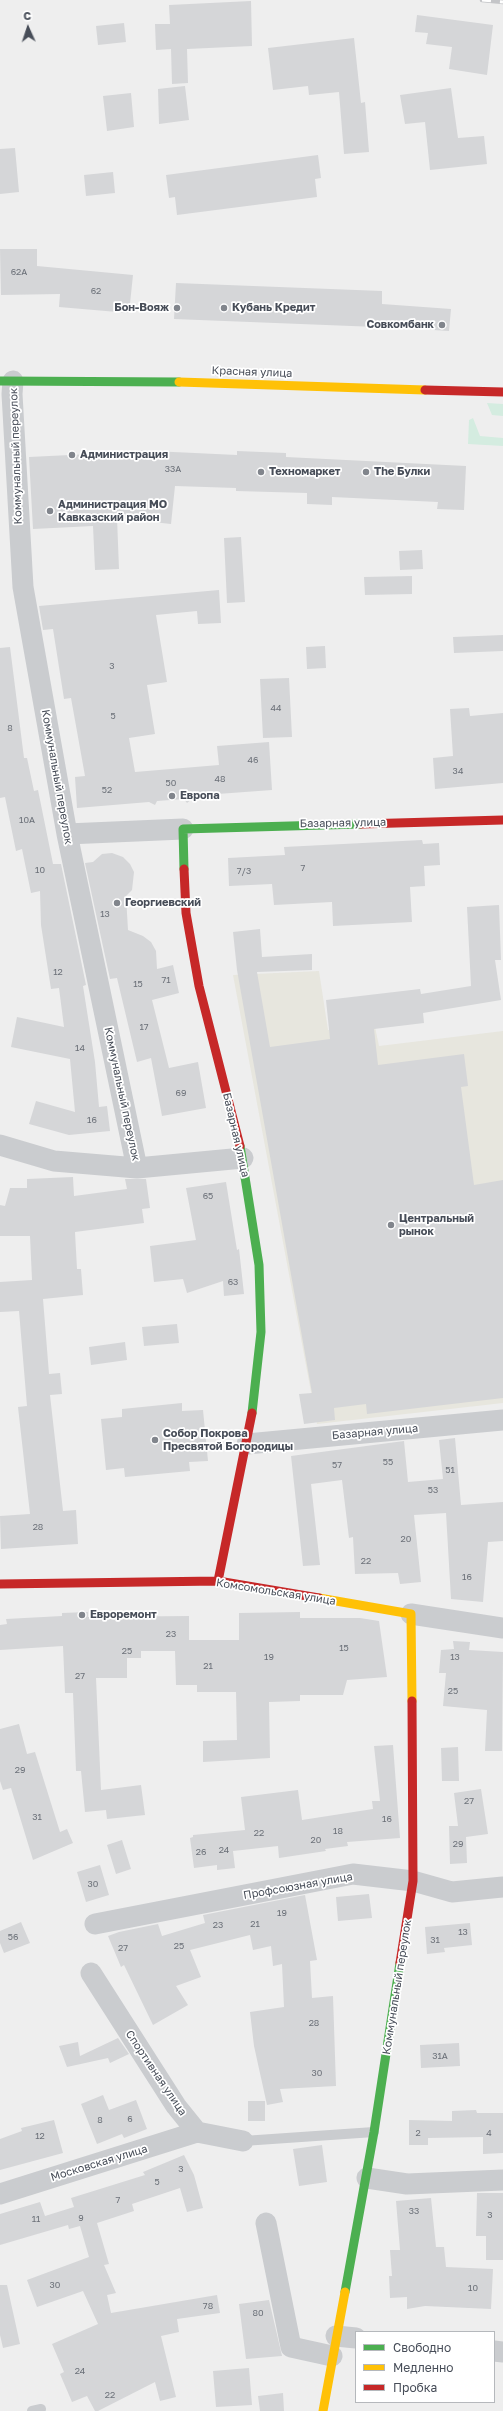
<!DOCTYPE html>
<meta charset="utf-8">
<style>
body{margin:0}
#map{position:relative;width:503px;height:2411px;overflow:hidden;background:#eee;font-family:"Golos Text",sans-serif}
canvas{display:block}
.legend{position:absolute;left:355px;top:2331px;width:140px;height:72px;box-sizing:border-box;background:#fff;border:1px solid #b5b8bc;margin:0;padding:5px 7px;list-style:none;font-size:12px;color:#474d58}
.legend li{display:flex;align-items:center;gap:8px;height:20px}
.legend b{width:20px;border:1px solid #b5b8bc}
.north{position:absolute;left:8px;top:8px;width:40px;height:40px;-webkit-text-stroke:3px #fff;paint-order:stroke;rotate:357deg;font-size:11px;font-weight:700;line-height:16px;text-align:center;color:#474d58}
.north::after{content:'';display:block;margin:auto;width:14px;height:18px;background:#474d58;clip-path:polygon(50% 0,100% 100%,50% 72%,0 100%)}
</style>
<div id="map">
<canvas width="503" height="2411"></canvas>
<ul class="legend">
<li><b style="height:5px;background:#4caf50"></b>Свободно</li>
<li><b style="height:5px;background:#ffc107"></b>Медленно</li>
<li><b style="height:5px;background:#c62828"></b>Пробка</li>
</ul>
<div class="north">С</div>
</div>
<script>
const c = document.querySelector('canvas').getContext('2d');
c.lineJoin = 'round';
function fill(path, color) {
  c.fillStyle = color;
  c.fill(path, 'evenodd');
}
function shape(rows) {
  const path = new Path2D();
  for (const r of rows) {
    path.moveTo(r[0], r[1]);
    for (let i = 2; i < r.length; i += 2) path.lineTo(r[i], r[i + 1]);
  }
  return path;
}
function stroke(path, color, width, dash) {
  c.strokeStyle = color;
  c.lineWidth = width;
  c.lineCap = dash ? 'butt' : 'round';
  c.setLineDash(dash || []);
  c.stroke(path);
}
function drawText(font, color, halo, rows, align = 'center') {
  c.font = font + ' "Golos Text",sans-serif';
  c.lineWidth = 3.5;
  c.setLineDash([]);
  c.textBaseline = 'middle';
  c.strokeStyle = halo;
  c.fillStyle = color;
  for (const [text, x, y, turn = 0] of rows) {
    c.save();
    c.translate(x, y);
    c.rotate((+turn || 0) * Math.PI / 180);
    c.textAlign = isNaN(turn) ? turn : align;
    if (halo) c.strokeText(text, 0, 0);
    c.fillText(text, 0, 0);
    c.restore();
  }
}
const commercial = shape([
 [319,971,328,1030,374,1022,379,1046,503,1031,503,1403,317,1424,233,975]
]);
const green = shape([
 [487,403,503,404,503,416,492,415],
 [473,418,480,436,503,438,503,446,468,444,469,420]
]);
const building = shape([
 [251,1,252,46,187,49,188,83,172,84,171,49,156,50,155,24,170,24,169,5],
 [417,15,493,25,487,75,449,69,452,47,426,44,428,33,415,32],
 [124,23,126,42,98,45,96,26],
 [354,38,361,103,365,102,369,152,344,154,339,92,309,95,308,86,273,90,268,48],
 [185,86,189,120,159,124,158,89],
 [451,88,458,138,484,136,487,164,430,170,425,122,405,124,400,95],
 [131,93,134,127,107,131,103,96],
 [15,148,19,192,0,194,0,149],
 [318,155,321,178,315,179,317,197,177,215,175,197,169,198,166,175],
 [113,172,115,193,86,196,84,175],
 [0,249,37,249,37,266,133,275,129,313,59,307,60,294,1,295],
 [176,283,382,291,382,304,451,309,449,331,402,328,174,319],
 [131,450,237,455,237,451,286,453,286,457,466,466,464,510,437,509,438,502,332,497,332,505,307,504,307,493,236,491,236,488,175,486,171,524,117,518,119,569,95,570,93,526,33,529,29,457,131,452],
 [241,537,245,602,227,603,224,538],
 [422,550,423,569,400,570,399,551],
 [412,576,412,594,365,595,364,577],
 [219,590,221,623,198,624,197,611,156,615,167,682,147,685,155,734,129,738,135,772,219,765,217,746,269,742,272,790,204,795,205,798,193,798,187,803,184,799,157,801,155,805,149,802,77,808,75,777,85,776,71,698,64,699,53,629,43,630,39,606],
 [503,635,503,651,454,653,453,637],
 [325,646,326,668,307,669,306,647],
 [10,647,24,758,27,758,34,791,38,790,53,864,61,864,86,985,83,986,95,1062,99,1107,107,1106,110,1131,69,1135,29,1124,36,1101,75,1112,70,1059,11,1047,17,1017,64,1027,59,988,51,989,41,925,40,891,31,893,22,849,16,851,5,797,0,798,0,648],
 [289,678,292,737,263,738,260,679],
 [469,708,470,716,503,713,503,783,435,789,433,758,453,756,450,709],
 [422,840,423,844,439,843,440,865,424,866,425,886,410,887,412,922,333,926,332,902,274,905,272,884,229,886,228,858,285,855,284,847],
 [112,853,123,857,130,864,134,872,132,890,126,896,128,930,143,936,151,942,156,951,157,969,173,965,179,993,152,1000,169,1068,198,1062,206,1108,162,1116,151,1058,137,1062,117,978,110,979,85,863,93,862,102,854],
 [499,905,501,960,495,960,501,1000,423,1013,424,1023,374,1029,378,1065,464,1054,468,1086,461,1087,474,1185,503,1180,503,1398,367,1414,366,1404,334,1408,335,1420,304,1424,299,1394,312,1393,237,970,233,932,260,929,262,957,312,954,312,970,257,972,270,1047,330,1039,326,1000,420,989,421,994,471,986,467,907],
 [73,1177,74,1196,127,1189,125,1179,146,1179,150,1208,142,1209,144,1223,75,1232,77,1269,81,1269,83,1295,43,1299,49,1374,60,1373,62,1394,50,1395,63,1511,76,1510,78,1544,1,1549,0,1516,30,1514,18,1407,27,1406,19,1311,0,1312,0,1282,32,1280,30,1236,0,1236,0,1205,5,1206,10,1188,27,1188,27,1179],
 [226,1182,237,1250,239,1249,244,1294,224,1296,223,1281,187,1293,183,1279,154,1282,150,1246,196,1240,186,1188],
 [177,1324,179,1343,144,1346,142,1327],
 [125,1342,127,1360,91,1365,89,1347],
 [182,1403,182,1411,203,1410,208,1461,189,1462,190,1471,125,1477,124,1468,106,1470,101,1419,122,1417,122,1409],
 [455,1438,461,1505,503,1502,503,1541,488,1542,483,1602,451,1599,446,1513,414,1515,421,1582,400,1584,398,1573,355,1574,353,1537,349,1538,342,1480,311,1484,320,1565,303,1566,291,1456,404,1441,408,1482,443,1479,439,1440],
 [88,1612,88,1617,189,1616,189,1640,239,1640,239,1613,300,1612,300,1618,360,1618,379,1621,387,1677,347,1680,343,1695,300,1695,300,1701,269,1702,270,1758,203,1762,203,1741,237,1740,236,1692,197,1692,197,1685,176,1685,175,1651,141,1651,141,1658,127,1658,127,1678,96,1678,101,1790,141,1785,145,1815,107,1819,106,1810,85,1812,81,1771,76,1771,73,1693,65,1693,63,1646,0,1650,0,1625,7,1624,6,1619,62,1616,62,1613],
 [453,1641,470,1642,469,1650,503,1652,502,1751,485,1751,487,1710,443,1706,446,1673,439,1673,441,1650,454,1649],
 [19,1724,27,1754,35,1752,60,1832,67,1829,73,1843,33,1860,11,1788,3,1790,0,1781,0,1729],
 [393,1745,400,1838,347,1842,348,1846,325,1849,326,1851,279,1858,278,1846,233,1851,235,1868,217,1870,217,1865,194,1868,190,1838,193,1837,193,1835,245,1830,241,1797,298,1790,302,1820,373,1809,372,1801,380,1801,374,1746],
 [458,1747,459,1781,442,1781,441,1748],
 [481,1789,488,1834,466,1837,467,1863,450,1864,449,1826,458,1826,454,1793],
 [122,1840,131,1869,116,1874,107,1845],
 [100,1865,109,1895,86,1902,77,1872],
 [369,1894,372,1918,338,1921,336,1897],
 [305,1895,317,1960,310,1961,312,1998,333,1996,336,2086,280,2089,283,2102,267,2105,254,2046,250,2012,284,2007,282,1964,273,1966,271,1946,253,1950,250,1935,190,1950,201,1977,176,1986,188,2005,153,2025,124,1965,121,1967,108,1936,119,1932,158,1924,162,1936,205,1923,203,1915],
 [21,1922,30,1943,4,1953,0,1943,0,1931],
 [470,1923,472,1945,444,1948,445,1952,427,1954,425,1927],
 [118,2038,129,2054,110,2063,108,2058,67,2067,59,2046,78,2042,80,2056],
 [459,2043,460,2066,421,2068,420,2045],
 [103,2095,109,2110,136,2100,147,2129,124,2138,122,2134,97,2144,81,2104],
 [248,2101,265,2101,265,2121,248,2121],
 [476,2110,477,2113,503,2113,503,2153,483,2154,483,2137,428,2138,428,2145,409,2145,409,2120,452,2121,452,2111],
 [54,2120,63,2153,0,2170,0,2139,22,2131,21,2128],
 [322,2145,327,2182,299,2186,293,2149],
 [184,2155,194,2175,203,2208,187,2212,180,2188,132,2204,134,2211,97,2223,109,2264,104,2265,116,2293,107,2295,111,2313,217,2295,220,2313,177,2319,179,2332,161,2336,176,2397,160,2401,155,2382,98,2411,95,2411,87,2396,72,2402,60,2374,64,2372,52,2344,98,2324,83,2291,37,2307,27,2280,89,2257,80,2226,69,2229,68,2225,0,2245,0,2214,40,2202,45,2216,74,2207,71,2198,145,2175,143,2172],
 [477,2193,503,2193,503,2260,486,2260,486,2236,476,2236],
 [431,2198,436,2247,444,2247,446,2267,493,2269,491,2309,425,2306,407,2309,407,2297,390,2298,389,2276,392,2276,390,2250,400,2250,396,2201],
 [0,2285,7,2285,20,2344,3,2348,0,2335],
 [269,2300,282,2356,246,2359,239,2304],
 [249,2368,252,2405,216,2407,213,2371],
 [283,2393,284,2411,260,2411,258,2396]
]);
const lane = shape([
 [243,2141,374,2132],
 [32,2411,41,2409]
]);
const street = shape([
 [13,381,12,394,23,587,67,834,137,1168],
 [67,834,183,829],
 [0,1145,54,1161,137,1168,243,1158],
 [247,1444,503,1420],
 [411,1614,503,1628],
 [95,1924,353,1874,413,1881,452,1892,503,1887],
 [91,1973,176,2106,197,2132,243,2141],
 [367,2178,407,2184,503,2180],
 [0,2194,197,2132],
 [266,2223,291,2347,332,2356],
 [336,2336,356,2338],
 [494,2351,503,2352]
]);
const fast = shape([
 [0,381,179,382],
 [184,869,183,829,361,824],
 [240,1146,259,1265,261,1332,252,1413],
 [345,2292,374,2132,400,1963]
]);
const slow = shape([
 [179,382,425,390],
 [319,1598,411,1614,412,1701],
 [323,2411,345,2292]
]);
const jam = shape([
 [425,390,503,392],
 [361,824,503,820],
 [184,869,186,913,199,986,240,1146],
 [218,1581,252,1413],
 [0,1584,218,1581,319,1598],
 [400,1963,413,1881,412,1701]
]);
const rail = shape([
 [482,0,503,2]
]);
const markers = [
 [177,308,4,"#81858c"],
 [224,308,4,"#81858c"],
 [442,325,4,"#81858c"],
 [72,455,4,"#81858c"],
 [261,472,4,"#81858c"],
 [366,472,4,"#81858c"],
 [50,511,4,"#81858c"],
 [172,796,4,"#81858c"],
 [117,903,4,"#81858c"],
 [391,1225,4,"#81858c"],
 [155,1440,4,"#81858c"],
 [82,1615,4,"#81858c"]
];
const numberNames = [
 ["62А",19,272],
 ["62",96,291],
 ["33А",173,469],
 ["3",112,666],
 ["44",276,708],
 ["5",113,716],
 ["8",10,728],
 ["46",253,760],
 ["34",458,771],
 ["48",220,779],
 ["50",171,783],
 ["52",107,790],
 ["10А",27,820],
 ["7",303,868],
 ["10",40,870],
 ["7/3",244,871],
 ["13",105,914],
 ["12",58,972],
 ["71",166,980],
 ["15",138,984],
 ["17",144,1027],
 ["14",80,1048],
 ["69",181,1093],
 ["16",92,1120],
 ["65",208,1196],
 ["63",233,1282],
 ["55",388,1462],
 ["57",337,1465],
 ["51",450,1470],
 ["53",433,1490],
 ["28",38,1527],
 ["20",406,1539],
 ["22",366,1561],
 ["16",467,1577],
 ["23",171,1634],
 ["15",344,1648],
 ["25",127,1651],
 ["19",269,1657],
 ["13",455,1657],
 ["21",208,1666],
 ["27",80,1676],
 ["25",453,1691],
 ["29",20,1770],
 ["27",469,1801],
 ["31",37,1817],
 ["16",387,1819],
 ["18",338,1831],
 ["22",259,1833],
 ["20",316,1840],
 ["29",458,1844],
 ["24",224,1850],
 ["26",201,1852],
 ["30",93,1884],
 ["19",282,1913],
 ["21",255,1924],
 ["23",218,1925],
 ["13",463,1932],
 ["56",13,1937],
 ["31",435,1940],
 ["25",179,1946],
 ["27",123,1948],
 ["28",314,2023],
 ["31А",440,2056],
 ["30",317,2073],
 ["6",130,2119],
 ["8",100,2120],
 ["2",418,2133],
 ["4",489,2133],
 ["12",40,2136],
 ["3",181,2169],
 ["5",157,2182],
 ["7",118,2200],
 ["33",414,2211],
 ["3",490,2215],
 ["9",81,2218],
 ["11",36,2219],
 ["30",55,2285],
 ["10",473,2288],
 ["78",208,2306],
 ["80",258,2313],
 ["24",80,2371],
 ["22",110,2395]
];
const poiNames = [
 ["Бон-Вояж",169,308,"right"],
 ["Кубань Кредит",232,308],
 ["Совкомбанк",434,325,"right"],
 ["Администрация",80,455],
 ["Техномаркет",269,472],
 ["The Булки",374,472],
 ["Администрация МО",58,505],
 ["Кавказский район",58,518],
 ["Европа",180,796],
 ["Георгиевский",125,903],
 ["Центральный",399,1219],
 ["рынок",399,1232],
 ["Собор Покрова",163,1434],
 ["Пресвятой Богородицы",163,1447],
 ["Евроремонт",90,1615]
];
const streetNames = [
 ["Красная улица",252,372,2],
 ["Коммунальный переулок",16,456,-92],
 ["Коммунальный переулок",57,777,80],
 ["Базарная улица",343,823,-1],
 ["Коммунальный переулок",122,1094,78],
 ["Базарная улица",236,1135,77],
 ["Базарная улица",375,1432,-5],
 ["Комсомольская улица",276,1592,9],
 ["Профсоюзная улица",298,1886,-10],
 ["Коммунальный переулок",397,1987,-81],
 ["Спортивная улица",156,2073,56],
 ["Московская улица",99,2163,-17]
];
fill(commercial, '#e7e6de');
fill(green, '#d4ece0');
fill(building, '#d5d6d8');
stroke(lane, '#cacccf', 10);
stroke(street, '#cacccf', 21);
stroke(fast, '#4caf50', 9);
stroke(slow, '#ffc107', 9);
stroke(jam, '#c62828', 9);
stroke(rail, '#c4c5c8', 4.5);
stroke(rail, '#fff', 3, [9]);
for (const [x, y, r, color] of markers) {
  const dot = new Path2D();
  dot.arc(x, y, r, 0, 2 * Math.PI);
  c.fillStyle = color;
  c.fill(dot);
  stroke(dot, '#fff', 1.5);
}
drawText('9px', '#6c7179', null, numberNames);
drawText('bold 11px', '#474d58', '#fff', poiNames, 'left');
drawText('11px', '#474d58', '#fff', streetNames);
</script>
